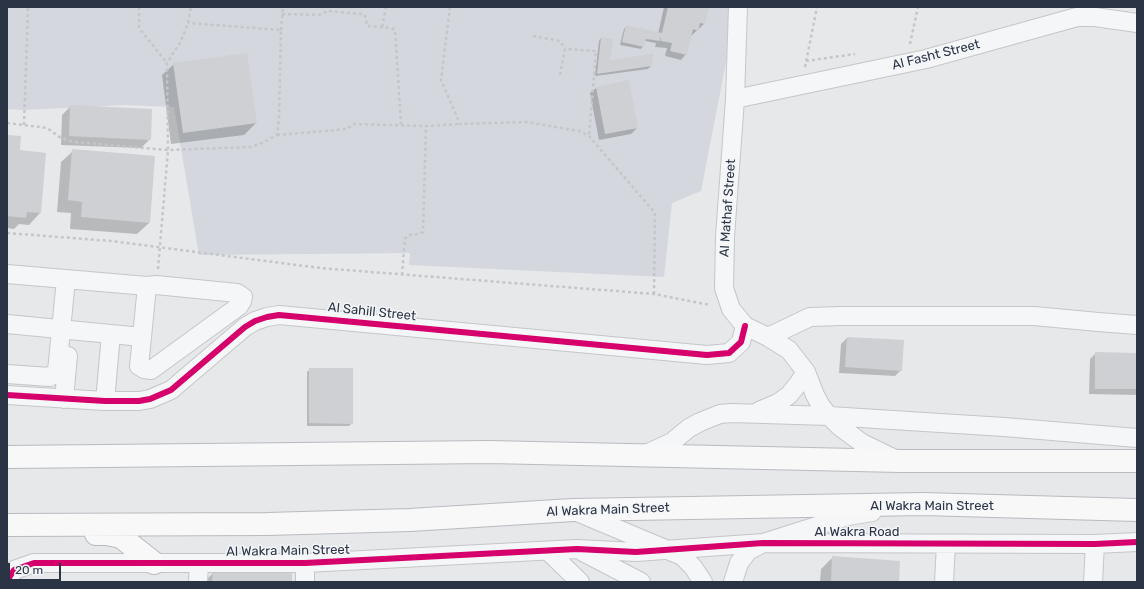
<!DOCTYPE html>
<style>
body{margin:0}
#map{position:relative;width:1144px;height:589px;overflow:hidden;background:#e6e8ea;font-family:Rubik,sans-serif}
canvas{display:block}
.frame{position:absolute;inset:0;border:8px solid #2b3445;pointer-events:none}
.scale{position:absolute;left:8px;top:563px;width:53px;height:18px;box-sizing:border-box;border:2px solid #2b3445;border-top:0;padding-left:5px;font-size:12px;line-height:14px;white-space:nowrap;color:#2b3445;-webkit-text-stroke:3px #f4f6f9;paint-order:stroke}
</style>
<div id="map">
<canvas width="1144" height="589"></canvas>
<div class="frame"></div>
<div class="scale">20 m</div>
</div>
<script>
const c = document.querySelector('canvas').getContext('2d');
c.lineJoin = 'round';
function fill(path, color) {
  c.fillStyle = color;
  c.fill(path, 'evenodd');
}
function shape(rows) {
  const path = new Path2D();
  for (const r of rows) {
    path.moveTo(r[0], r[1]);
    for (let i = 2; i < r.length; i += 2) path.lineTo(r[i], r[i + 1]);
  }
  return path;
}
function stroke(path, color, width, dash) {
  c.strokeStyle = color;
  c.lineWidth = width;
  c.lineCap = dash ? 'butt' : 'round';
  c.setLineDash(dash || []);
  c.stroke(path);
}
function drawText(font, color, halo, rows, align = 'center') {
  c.font = font + ' Rubik,sans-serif';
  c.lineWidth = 3;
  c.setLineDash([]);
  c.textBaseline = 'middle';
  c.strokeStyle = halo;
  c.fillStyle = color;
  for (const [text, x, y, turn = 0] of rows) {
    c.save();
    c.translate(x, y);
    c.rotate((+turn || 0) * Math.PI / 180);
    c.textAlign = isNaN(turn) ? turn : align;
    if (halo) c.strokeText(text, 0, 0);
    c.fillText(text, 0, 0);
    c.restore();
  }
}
const built = shape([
 [7,7,729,7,728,52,701,191,672,203,664,277,409,265,410,253,199,255,174,107,125,105,23,110,7,109]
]);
const shadow = shape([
 [664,7,708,7,704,24,691,36,686,54,681,60,665,56,667,48,655,47,656,43,645,41,643,46,641,49,620,45,624,29,627,26,658,34],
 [601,38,609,62,651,66,648,69,595,76,599,41],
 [174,64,256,123,244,135,171,144,162,75],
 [596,88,637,128,631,134,599,140,590,93],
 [71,106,150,139,141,148,61,145,62,115],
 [7,136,19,151,45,153,40,213,29,225,19,224,14,229,7,228],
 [73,151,149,223,137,234,70,229,71,213,57,212,61,162],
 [847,338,901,370,895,376,839,373,841,344],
 [1096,353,1137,354,1137,395,1089,394,1090,359],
 [310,369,352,423,349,426,307,426,307,372],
 [833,557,898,582,820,582,821,569],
 [213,573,291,582,204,582]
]);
const building = shape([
 [668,7,709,7,705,24,700,23,698,31,693,29,687,55,670,51,672,43,661,41,661,36,660,41,646,39,644,47,622,42,626,25,662,33],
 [601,37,613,39,610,60,653,54,652,66,597,74],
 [247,53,257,123,183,133,173,63],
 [629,80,638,128,605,134,596,87],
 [70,105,152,109,151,140,69,136],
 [7,135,21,136,20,150,46,153,41,213,27,212,26,218,7,216],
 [72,149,155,156,150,223,81,217,82,202,68,200],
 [847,337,904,340,902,371,845,367],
 [1095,352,1137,353,1137,389,1095,389],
 [309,368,353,368,353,424,309,423],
 [832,556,900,561,899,582,831,582],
 [213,572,292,572,292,582,212,582]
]);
const path = shape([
 [139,7,139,28,167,63],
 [450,7,441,80,460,124,527,122,579,131,589,136,655,213,654,294],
 [282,14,319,15,328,11,362,14,365,15,367,26,391,28,395,30,401,124],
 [382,27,386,7],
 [281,30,283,7],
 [533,36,560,41,565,49],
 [910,44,918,7],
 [806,61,855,54],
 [805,67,817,7],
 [560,75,565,49,596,51,589,136],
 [7,123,47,128,61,138,74,142,168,150,251,147,264,142,277,135,279,119,281,30,188,23],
 [24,125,28,7],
 [277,135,347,129,354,124,426,126,460,124],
 [7,233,111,241,320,268,654,294,710,305],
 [158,269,168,150,167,63,181,41,188,23,191,7],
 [402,275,405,239,408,235,419,234,423,232,426,126]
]);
const minor = shape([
 [738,7,735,99,725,237,724,288,731,309,745,326,768,337,789,350,806,372,815,395,821,406,829,416,839,426,862,443,897,460],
 [735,99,926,59,1077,17,1095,17,1137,23],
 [7,274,147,286,156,285,237,293,243,297,242,301,239,306,151,370,144,369,139,366,142,337,7,324],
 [142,337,147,286],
 [768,337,810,317,840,316,1034,316,1098,322,1137,325],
 [7,374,50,377,57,371,66,279],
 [7,395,105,401,139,401,150,399,171,390,245,327,255,321,267,317,279,315,707,355,729,353,741,342,745,326],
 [64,399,68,356],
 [105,401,111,334],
 [759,411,778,403,789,395,798,384,806,372],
 [644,455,672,442,689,428,700,422,720,414,731,413,829,416,1004,427,1137,438],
 [577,512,682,556,693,567,703,582],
 [548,551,580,582],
 [583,552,641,582],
 [7,581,14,570,34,563,305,563,577,549,636,552,763,543,1095,544,1137,542],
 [198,582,199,564],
 [305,582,305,563],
 [733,582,739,563,748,551,763,543,848,516,872,512],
 [944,582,946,544],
 [1093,582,1095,544]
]);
const highway = shape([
 [7,457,489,452,901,461,1137,461],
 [7,525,267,524,410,520,573,510,923,504,1137,510],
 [96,534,107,534,121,537,154,563]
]);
const cycleway = shape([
 [7,395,105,401,139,401,150,399,171,390,245,327,255,321,267,317,279,315,707,355,729,353,741,342,745,326],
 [7,581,14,570,34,563,305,563,577,549,636,552,763,543,1095,544,1137,542]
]);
const streetNames = [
 ["Al Fasht Street",936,55,-14],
 ["Al Mathaf Street",728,208,-86],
 ["Al Sahill Street",372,312,6],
 ["Al Wakra Main Street",932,506],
 ["Al Wakra Main Street",608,510,-2],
 ["Al Wakra Road",857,532],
 ["Al Wakra Main Street",288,551,-1]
];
fill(built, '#d4d7dd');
fill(shadow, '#0003');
fill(building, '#ced0d3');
stroke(minor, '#c4c6c8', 20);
stroke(highway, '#b8bbbf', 24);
stroke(path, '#c5c6ca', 2.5, [3, 3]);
stroke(minor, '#f5f6f7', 18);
stroke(highway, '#f8f8f8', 22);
stroke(cycleway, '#d6006c', 6);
drawText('13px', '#2b3445', '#f4f6f9', streetNames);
</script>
